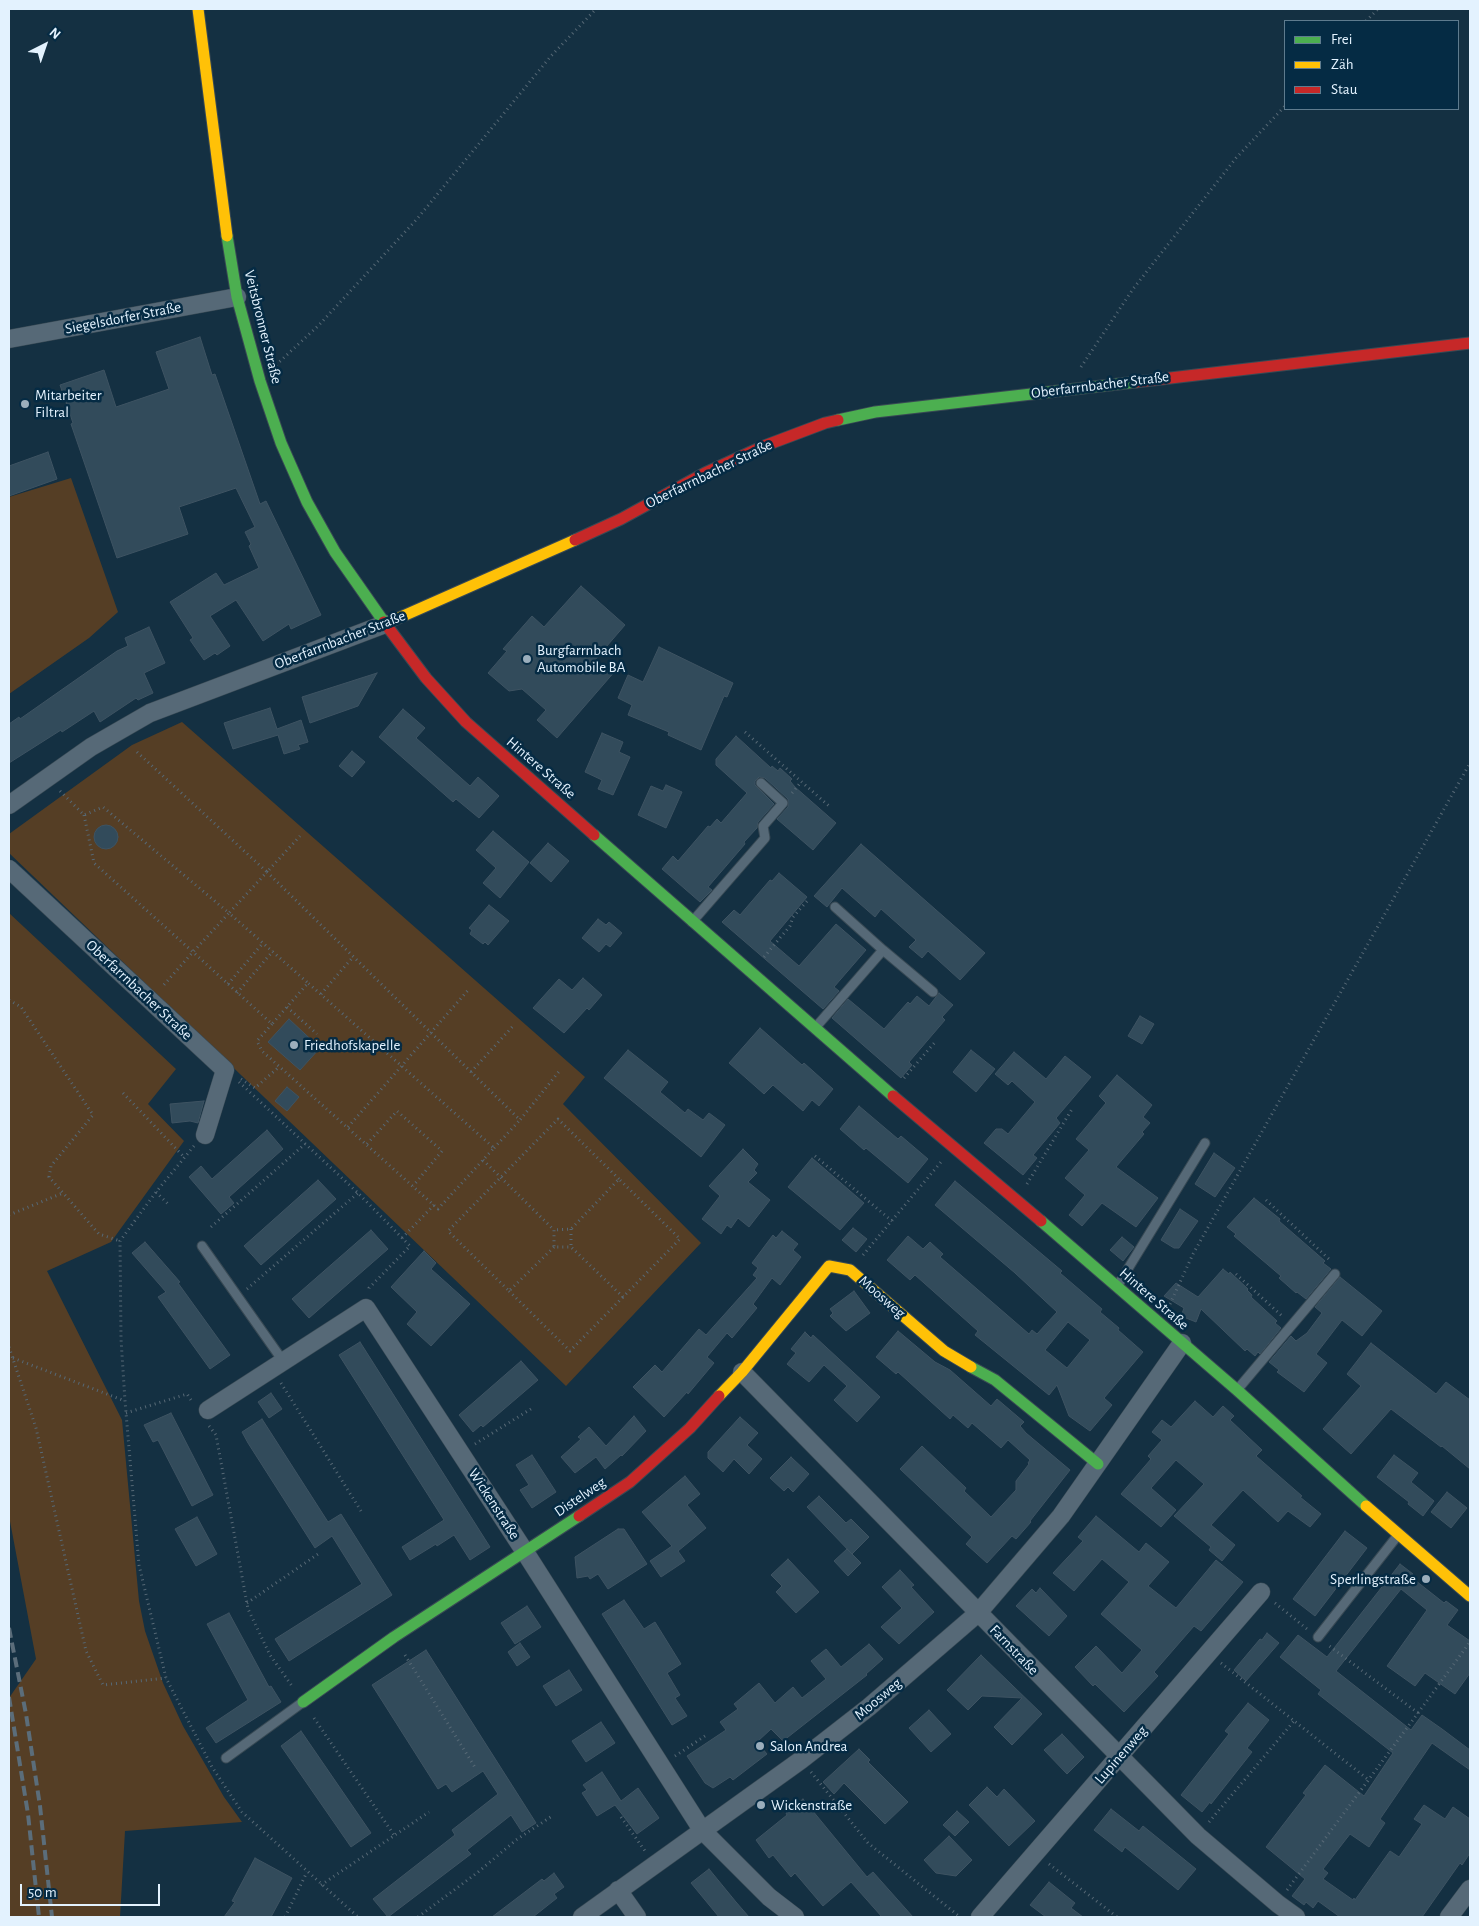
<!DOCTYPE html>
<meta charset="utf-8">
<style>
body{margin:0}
#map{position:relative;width:1479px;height:1926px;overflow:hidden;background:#143042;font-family:"Alegreya Sans",sans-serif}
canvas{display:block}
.frame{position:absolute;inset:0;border:10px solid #e3f2fe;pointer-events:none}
.legend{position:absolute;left:1284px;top:20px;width:175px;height:90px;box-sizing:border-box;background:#052b44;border:1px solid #5e7b8e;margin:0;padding:6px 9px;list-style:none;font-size:15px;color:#e3f2fe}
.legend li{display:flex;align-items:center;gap:10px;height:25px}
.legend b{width:25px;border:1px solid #5e7b8e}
.north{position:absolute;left:20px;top:20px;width:50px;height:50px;-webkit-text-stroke:4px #052b44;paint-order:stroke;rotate:41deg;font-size:14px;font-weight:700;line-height:20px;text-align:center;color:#e3f2fe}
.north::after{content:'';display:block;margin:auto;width:18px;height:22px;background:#e3f2fe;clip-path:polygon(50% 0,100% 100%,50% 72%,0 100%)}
.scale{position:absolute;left:20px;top:1884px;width:140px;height:22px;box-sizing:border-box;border:2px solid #e3f2fe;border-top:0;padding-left:6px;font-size:15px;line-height:18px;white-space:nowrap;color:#e3f2fe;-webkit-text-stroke:4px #052b44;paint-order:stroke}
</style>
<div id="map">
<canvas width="1479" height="1926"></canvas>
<div class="frame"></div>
<ul class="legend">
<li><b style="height:6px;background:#4caf50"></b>Frei</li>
<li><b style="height:6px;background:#ffc107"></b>Zäh</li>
<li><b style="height:6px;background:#c62828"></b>Stau</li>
</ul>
<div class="north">N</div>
<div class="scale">50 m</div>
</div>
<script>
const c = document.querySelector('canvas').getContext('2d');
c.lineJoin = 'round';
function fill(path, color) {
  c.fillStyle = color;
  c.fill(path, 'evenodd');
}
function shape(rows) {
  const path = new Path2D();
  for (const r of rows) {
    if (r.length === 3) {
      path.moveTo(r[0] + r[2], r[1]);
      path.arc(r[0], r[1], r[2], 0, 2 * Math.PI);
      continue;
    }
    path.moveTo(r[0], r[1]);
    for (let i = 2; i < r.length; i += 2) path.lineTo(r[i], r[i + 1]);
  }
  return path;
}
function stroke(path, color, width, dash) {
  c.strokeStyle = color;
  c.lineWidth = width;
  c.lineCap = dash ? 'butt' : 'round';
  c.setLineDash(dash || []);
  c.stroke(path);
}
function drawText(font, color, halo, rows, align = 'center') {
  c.font = font + ' "Alegreya Sans",sans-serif';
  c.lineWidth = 5;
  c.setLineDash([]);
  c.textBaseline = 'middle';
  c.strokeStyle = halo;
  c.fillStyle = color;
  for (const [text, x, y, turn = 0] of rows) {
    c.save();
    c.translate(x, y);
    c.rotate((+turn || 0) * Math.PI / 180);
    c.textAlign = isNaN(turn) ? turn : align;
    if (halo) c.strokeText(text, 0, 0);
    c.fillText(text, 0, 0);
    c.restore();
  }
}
const green = shape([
 [71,478,118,612,89,638,9,694,9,497],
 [182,722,585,1077,563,1104,701,1243,566,1386,9,853,9,834,132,745],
 [9,913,176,1069,148,1104,184,1141,111,1242,47,1271,122,1420,139,1601,145,1631,163,1683,183,1726,224,1797,242,1822,125,1831,120,1917,9,1917,9,1698,36,1659,9,1516]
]);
const building = shape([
 [200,337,212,375,215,374,260,504,266,501,321,615,291,629,289,624,263,641,236,600,210,616,230,646,217,655,215,653,204,660,190,640,193,638,170,602,216,573,224,585,259,568,249,546,251,544,245,532,255,527,236,488,179,507,188,534,117,558,71,424,73,423,60,385,104,370,116,407,169,389,156,352,200,337],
 [48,452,57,479,9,496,9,466,48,452],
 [581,586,625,625,594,661,616,670,557,738,537,720,546,710,522,689,509,691,488,673,507,651,503,649,532,616,544,627,581,586],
 [149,627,165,663,144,673,153,693,138,700,136,698,100,722,94,711,62,732,61,730,9,763,9,724,19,717,20,719,117,651,128,646,125,638,149,627],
 [659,647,733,683,727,697,724,696,701,750,668,735,669,732,628,715,632,705,618,698,628,675,643,682,659,647],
 [377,673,358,706,310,723,302,697,377,673],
 [270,708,277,729,301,720,308,742,298,745,300,749,284,754,278,735,233,749,224,723,270,708],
 [403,709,425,728,416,738,470,786,478,777,499,796,479,818,456,799,453,802,379,737,403,709],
 [602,733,623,742,619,752,630,757,613,795,598,789,602,780,585,772,602,733],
 [736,736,771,768,772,766,778,771,780,768,792,779,790,781,795,787,836,823,813,850,777,819,788,807,788,799,765,778,759,777,755,781,755,785,774,804,758,822,757,828,744,842,745,844,708,887,712,890,700,902,662,869,673,856,678,861,708,826,710,827,717,819,721,823,747,793,716,765,716,759,736,736],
 [352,751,365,762,352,777,339,766,352,751],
 [666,785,682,792,666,828,638,815,651,786,663,791,666,785],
 [106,837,12],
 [493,831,529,862,500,898,483,883,496,868,476,850,493,831],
 [548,843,569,861,551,882,530,863,548,843],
 [861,844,985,953,960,980,928,951,922,958,909,947,916,940,881,909,875,917,842,888,827,907,814,896,861,844],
 [779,873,807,897,770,941,799,966,836,924,866,950,834,987,839,991,823,1009,722,922,734,910,740,915,770,880,772,881,779,873],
 [489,905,509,921,488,945,485,942,483,944,470,934,472,930,469,928,489,905],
 [598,919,606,925,609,922,622,933,610,947,606,944,599,952,582,938,598,919],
 [583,978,602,995,589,1010,587,1008,564,1033,533,1008,559,979,572,990,583,978],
 [939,993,953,1005,942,1017,945,1020,909,1062,912,1065,901,1078,832,1018,848,999,884,1029,908,1002,910,1004,917,996,929,1006,939,993],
 [1140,1016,1154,1024,1142,1044,1128,1036,1140,1016],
 [289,1019,320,1048,300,1070,268,1042,289,1019],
 [760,1028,802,1065,804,1063,833,1089,819,1106,812,1100,803,1111,773,1085,764,1094,729,1063,760,1028],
 [628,1050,668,1082,660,1092,685,1113,688,1109,703,1120,709,1113,725,1125,701,1157,604,1078,628,1050],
 [971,1050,995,1069,976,1092,953,1072,971,1050],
 [1014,1052,1046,1079,1065,1056,1091,1077,1056,1118,1060,1123,1033,1155,1037,1158,1023,1175,984,1143,996,1129,1002,1129,1008,1134,1035,1102,1012,1081,1008,1085,995,1074,1014,1052],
 [1117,1075,1152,1105,1143,1117,1150,1123,1142,1132,1144,1134,1116,1167,1158,1198,1136,1227,1102,1203,1082,1226,1069,1215,1085,1195,1065,1178,1089,1150,1076,1139,1106,1103,1099,1096,1117,1075],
 [287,1087,299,1097,287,1111,275,1101,287,1087],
 [204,1101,198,1123,190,1121,172,1123,170,1104,204,1101],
 [859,1106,898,1139,901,1136,928,1159,908,1183,866,1148,864,1150,840,1129,859,1106],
 [267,1130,283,1149,229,1197,234,1203,221,1214,189,1177,201,1166,212,1179,267,1130],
 [743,1149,758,1164,754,1170,757,1173,748,1182,770,1200,749,1227,738,1218,731,1228,727,1225,721,1234,702,1219,720,1196,709,1186,743,1149],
 [1214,1153,1235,1168,1215,1197,1195,1184,1214,1153],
 [812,1158,864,1203,840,1230,788,1187,812,1158],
 [318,1180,336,1199,261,1265,244,1246,318,1180],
 [955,1181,1062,1271,1060,1273,1102,1309,1100,1312,1119,1328,1118,1330,1143,1352,1104,1398,1112,1405,1090,1431,1069,1416,1057,1385,1049,1395,975,1335,978,1331,915,1275,910,1280,887,1260,908,1236,923,1249,930,1242,943,1254,940,1257,1029,1334,1032,1330,1037,1334,1057,1312,1015,1273,935,1205,955,1181],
 [1068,1322,1090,1340,1067,1368,1045,1350,1068,1322],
 [1254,1198,1280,1219,1279,1221,1325,1261,1323,1263,1331,1269,1306,1299,1297,1292,1296,1293,1279,1278,1281,1276,1234,1236,1236,1234,1227,1227,1254,1198],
 [1180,1209,1198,1221,1179,1248,1174,1248,1161,1240,1180,1209],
 [853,1228,867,1239,856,1252,842,1240,853,1228],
 [371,1230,388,1249,309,1318,292,1299,371,1230],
 [782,1231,798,1244,793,1250,801,1257,780,1285,772,1278,753,1304,757,1308,732,1338,727,1333,707,1357,714,1363,688,1394,687,1392,664,1417,633,1387,655,1365,662,1372,699,1329,706,1335,757,1278,753,1275,758,1268,752,1263,773,1235,776,1238,782,1231],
 [1122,1237,1134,1247,1123,1261,1110,1250,1122,1237],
 [145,1242,180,1282,178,1283,230,1355,210,1369,158,1297,166,1292,132,1253,145,1242],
 [424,1251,436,1263,431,1269,470,1304,431,1346,407,1324,417,1312,391,1287,424,1251],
 [1223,1269,1229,1274,1230,1272,1248,1289,1247,1290,1252,1295,1251,1297,1277,1321,1275,1323,1281,1328,1260,1354,1258,1352,1255,1356,1247,1349,1245,1351,1201,1309,1196,1322,1181,1316,1184,1308,1164,1296,1176,1283,1198,1297,1223,1269],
 [1340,1277,1382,1311,1362,1336,1342,1320,1316,1354,1327,1363,1304,1392,1277,1372,1279,1370,1269,1362,1291,1336,1296,1341,1307,1333,1322,1313,1315,1307,1340,1277],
 [854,1291,870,1313,846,1331,830,1316,833,1313,830,1309,854,1291],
 [898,1331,935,1362,950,1370,991,1406,997,1399,1024,1422,1020,1426,1026,1433,1070,1470,1030,1521,1031,1522,1016,1539,1012,1536,987,1563,966,1544,972,1537,900,1469,922,1446,966,1488,964,1491,991,1517,1016,1490,1016,1481,1029,1464,1028,1463,1030,1460,1008,1440,1001,1448,972,1423,968,1428,953,1415,950,1419,898,1372,896,1374,876,1357,898,1331],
 [805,1332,811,1338,813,1335,880,1397,857,1422,834,1400,847,1386,824,1365,809,1382,787,1364,796,1353,791,1349,805,1332],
 [360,1342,490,1547,470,1560,454,1535,437,1546,436,1544,410,1560,402,1547,444,1520,339,1355,360,1342],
 [1371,1343,1436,1394,1446,1382,1470,1400,1470,1469,1442,1446,1441,1447,1391,1409,1351,1454,1323,1429,1361,1386,1347,1374,1371,1343],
 [521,1361,538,1380,483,1427,481,1425,473,1432,459,1415,521,1361],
 [271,1393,282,1409,269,1418,258,1402,271,1393],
 [1195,1401,1213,1417,1223,1406,1234,1416,1230,1420,1262,1450,1256,1456,1302,1496,1300,1497,1321,1514,1310,1527,1288,1511,1278,1522,1243,1490,1211,1525,1235,1545,1222,1561,1209,1550,1211,1547,1174,1516,1204,1484,1176,1460,1151,1488,1176,1510,1161,1527,1121,1494,1151,1459,1148,1456,1162,1440,1152,1432,1162,1420,1171,1427,1195,1401],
 [171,1413,213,1495,192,1506,158,1440,153,1442,144,1425,171,1413],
 [634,1416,646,1431,622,1456,621,1455,605,1469,596,1457,575,1473,561,1457,581,1439,578,1437,589,1427,606,1446,634,1416],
 [740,1417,758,1433,747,1445,762,1459,749,1474,734,1459,723,1472,708,1458,708,1452,740,1417],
 [262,1419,328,1522,341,1514,392,1595,289,1661,275,1639,362,1584,332,1536,315,1548,248,1443,242,1432,262,1419],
 [532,1455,556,1492,532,1508,520,1490,529,1485,516,1465,532,1455],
 [1394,1455,1418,1473,1411,1482,1434,1501,1423,1516,1408,1504,1409,1502,1377,1477,1394,1455],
 [791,1457,809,1474,793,1492,788,1487,784,1491,770,1478,791,1457],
 [685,1476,700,1494,687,1505,706,1528,678,1551,685,1561,661,1577,650,1561,672,1546,642,1512,685,1476],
 [1447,1492,1467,1508,1451,1528,1431,1512,1447,1492],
 [819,1496,846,1523,851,1519,869,1537,852,1554,807,1507,819,1496],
 [1096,1516,1139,1552,1146,1543,1169,1562,1148,1586,1176,1608,1216,1560,1243,1582,1201,1631,1194,1626,1154,1672,1158,1676,1124,1712,1095,1684,1093,1686,1075,1667,1096,1646,1122,1673,1142,1650,1101,1614,1129,1582,1102,1559,1074,1591,1053,1573,1083,1541,1078,1537,1096,1516],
 [197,1517,217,1554,196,1566,175,1529,197,1517],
 [618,1529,624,1529,647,1564,608,1589,598,1574,590,1579,588,1576,577,1578,575,1557,618,1529],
 [1345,1531,1367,1548,1315,1616,1293,1599,1345,1531],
 [847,1549,861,1563,848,1576,834,1561,847,1549],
 [788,1559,819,1592,796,1613,776,1592,782,1586,771,1575,788,1559],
 [1400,1564,1413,1574,1411,1577,1444,1603,1446,1601,1458,1610,1447,1625,1470,1641,1470,1673,1455,1694,1425,1673,1415,1686,1387,1666,1427,1610,1401,1589,1336,1671,1411,1730,1422,1715,1442,1729,1470,1750,1470,1770,1432,1743,1380,1819,1385,1823,1369,1847,1350,1834,1323,1869,1328,1873,1323,1879,1353,1900,1354,1898,1355,1900,1390,1851,1399,1857,1422,1824,1414,1819,1424,1805,1445,1819,1453,1807,1470,1819,1470,1853,1462,1865,1460,1863,1422,1917,1340,1917,1318,1901,1313,1908,1306,1902,1304,1905,1292,1896,1305,1879,1266,1847,1306,1795,1303,1793,1325,1765,1364,1796,1393,1753,1318,1694,1321,1690,1280,1657,1298,1635,1327,1657,1400,1564],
 [900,1570,914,1585,911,1587,934,1612,899,1644,881,1627,902,1608,882,1587,900,1570],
 [1040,1588,1067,1616,1049,1636,1016,1606,1032,1589,1036,1593,1040,1588],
 [624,1600,644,1629,655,1622,681,1664,667,1673,680,1695,675,1698,687,1716,672,1725,602,1614,624,1600],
 [527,1606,541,1627,515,1644,501,1623,527,1606],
 [229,1613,269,1687,271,1686,281,1702,216,1743,206,1728,248,1700,207,1624,229,1613],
 [1267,1633,1279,1643,1246,1681,1234,1670,1260,1639,1262,1640,1267,1633],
 [520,1643,530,1657,517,1666,508,1652,520,1643],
 [869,1644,883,1659,866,1674,867,1675,783,1741,771,1729,757,1742,767,1754,733,1780,730,1777,713,1788,705,1783,687,1756,726,1730,720,1722,738,1709,734,1704,759,1683,775,1703,793,1687,802,1698,826,1679,811,1661,826,1649,841,1667,869,1644],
 [426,1650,536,1823,522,1832,511,1815,467,1850,471,1854,388,1917,373,1899,455,1835,452,1830,498,1794,483,1771,452,1792,446,1784,438,1789,372,1685,426,1650],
 [981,1655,1042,1714,1012,1745,994,1727,1022,1698,982,1696,968,1710,947,1690,981,1655],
 [569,1670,582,1690,556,1706,543,1686,569,1670],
 [1248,1703,1269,1720,1247,1748,1252,1752,1211,1804,1210,1802,1202,1812,1181,1795,1229,1734,1225,1731,1248,1703],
 [929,1710,951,1734,931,1752,909,1728,929,1710],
 [601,1722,615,1743,586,1762,572,1741,601,1722],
 [301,1731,371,1833,351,1847,281,1746,301,1731],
 [1062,1734,1084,1757,1067,1774,1044,1750,1062,1734],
 [859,1749,870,1760,868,1762,908,1802,885,1824,844,1783,834,1794,823,1782,859,1749],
 [602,1772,621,1801,638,1788,659,1818,637,1834,615,1805,597,1816,582,1793,587,1790,583,1785,602,1772],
 [987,1787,997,1797,1004,1789,1035,1821,1009,1846,969,1805,987,1787],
 [803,1799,867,1877,873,1872,913,1917,882,1917,851,1882,823,1906,795,1873,791,1877,773,1855,769,1858,756,1840,787,1815,786,1813,803,1799],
 [1111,1809,1139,1831,1143,1826,1196,1869,1178,1890,1125,1847,1122,1852,1094,1830,1111,1809],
 [957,1811,969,1822,955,1836,943,1825,957,1811],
 [949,1836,972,1860,956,1876,936,1873,924,1860,949,1836],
 [255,1858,292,1878,271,1917,224,1917,235,1902,232,1901,255,1858],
 [709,1869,736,1902,749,1917,719,1917,691,1883,709,1869],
 [554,1873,564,1887,554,1894,557,1898,533,1917,492,1917,542,1879,544,1881,554,1873],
 [1049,1882,1075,1903,1071,1908,1083,1917,1046,1917,1030,1905,1049,1882]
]);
const path = shape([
 [1366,21,1378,9],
 [276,365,319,325,417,219,551,56,596,9],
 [1081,367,1133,289,1236,158,1285,106],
 [745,732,829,806],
 [137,752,267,872,300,836],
 [60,791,84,815,103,807,229,913,267,872,520,1120,561,1069],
 [792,793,801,782],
 [84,815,94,863,193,952,272,1024,308,983,229,913,193,952,162,987],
 [764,957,790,926,793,917,808,900],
 [228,984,263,943],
 [237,993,273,951],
 [321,994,353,957],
 [9,1000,21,1007,93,1115,51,1166,49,1177,99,1234,120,1241],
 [287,1007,317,1034],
 [272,1024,257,1041,262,1051,438,1209,494,1148,308,983],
 [471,1072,514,1025],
 [904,1078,936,1041],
 [241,1079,255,1088,280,1066],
 [239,1082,358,1193,410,1246,369,1288,369,1292],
 [123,1093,184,1157],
 [348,1127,470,988],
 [367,1144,397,1111,442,1151,413,1186],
 [194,1146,156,1192,120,1241,121,1339,125,1401,139,1565,166,1678,212,1767,242,1812,358,1917],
 [494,1148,520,1120],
 [815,1156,892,1221],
 [483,1160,554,1230,554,1247,571,1247,623,1297,680,1239,619,1179,571,1229,554,1230],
 [1027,1184,1072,1109],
 [156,1192,170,1206],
 [1266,1200,1331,1261],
 [9,1215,63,1193],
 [211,1227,305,1144],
 [571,1229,571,1247],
 [402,1238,434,1205],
 [554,1247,509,1291,448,1231,558,1119,619,1179],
 [863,1255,941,1162],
 [1236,1274,1282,1316],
 [247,1289,358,1193],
 [509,1291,570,1351,623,1297],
 [1170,1304,1193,1254,1470,763],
 [9,1347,36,1428,86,1651,103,1685,166,1678],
 [13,1358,125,1401],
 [281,1383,361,1511],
 [126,1413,187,1394,193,1403],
 [209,1426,216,1435,248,1609,270,1655,292,1686],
 [475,1444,534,1407],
 [247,1603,321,1552],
 [1275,1603,1307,1629],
 [405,1655,476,1769],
 [1221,1663,1370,1781],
 [1418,1713,1470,1642],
 [314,1718,394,1835],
 [675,1756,708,1734],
 [811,1772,868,1843,960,1917],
 [621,1817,645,1851],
 [1209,1822,1294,1721],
 [1049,1864,1117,1917],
 [321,1885,429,1812],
 [1287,1890,1418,1713,1328,1645],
 [285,1917,307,1872],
 [418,1917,477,1873,516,1840,552,1816]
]);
const lane = shape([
 [692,922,765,838,763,826,783,803,761,783],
 [883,950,933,992],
 [815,1028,883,950,835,907],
 [202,1246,283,1361],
 [1118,1285,1205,1143],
 [1237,1390,1335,1274],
 [1318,1637,1398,1535],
 [226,1758,303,1702]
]);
const street = shape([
 [9,339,237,297],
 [9,805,91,747,150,713,385,624],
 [9,869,225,1070,205,1135],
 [742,1372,1198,1836,1278,1904,1296,1917],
 [208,1410,366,1308,525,1552,702,1830,769,1897,795,1917],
 [618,1890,637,1917],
 [582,1917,801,1760,869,1707,978,1613,1061,1516,1182,1343],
 [980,1917,1261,1592],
 [1449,1917,1470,1889]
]);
const fast = shape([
 [227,236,237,297,260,381,281,443,307,502,335,552,384,622],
 [838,420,875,412,1136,382],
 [594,835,893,1096],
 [1041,1221,1237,1390,1366,1506],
 [971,1367,995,1380,1098,1464],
 [303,1702,394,1637,579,1516]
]);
const slow = shape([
 [198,9,227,236],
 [385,624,575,540],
 [719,1396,742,1372,829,1266,850,1270,944,1351,971,1367],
 [1366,1506,1470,1596]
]);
const jam = shape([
 [1136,382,1470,343],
 [575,540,621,519,705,473,764,446,825,423,838,420],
 [384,622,426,678,466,722,594,835],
 [893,1096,1041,1221],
 [579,1516,630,1482,690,1428,719,1396]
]);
const rail = shape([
 [9,1628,26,1714,40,1806,52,1917],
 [9,1697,28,1814,39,1917]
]);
const markers = [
 [25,404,5,"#9baebc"],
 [527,659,5,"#9baebc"],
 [294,1045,5,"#9baebc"],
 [1426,1579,5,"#9baebc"],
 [760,1746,5,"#9baebc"],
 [761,1805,5,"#9baebc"]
];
const streetNames = [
 ["Siegelsdorfer Straße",123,318,-11],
 ["Veitsbronner Straße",263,327,76],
 ["Oberfarrnbacher Straße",1100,385,-7],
 ["Oberfarrnbacher Straße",709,474,-26],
 ["Oberfarrnbacher Straße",340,640,-21],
 ["Hintere Straße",541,768,41],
 ["Oberfarrnbacher Straße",139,990,43],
 ["Moosweg",882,1297,41],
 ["Hintere Straße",1154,1299,41],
 ["Distelweg",580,1497,-34],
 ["Wickenstraße",494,1504,57],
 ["Farnstraße",1014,1650,46],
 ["Moosweg",878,1699,-40],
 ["Lupinenweg",1121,1755,-49]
];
const poiNames = [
 ["Mitarbeiter",35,395],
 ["Filtral",35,412],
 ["Burgfarrnbach",537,650],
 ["Automobile BA",537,667],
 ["Friedhofskapelle",304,1045],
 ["Sperlingstraße",1416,1579,"right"],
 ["Salon Andrea",770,1746],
 ["Wickenstraße",771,1805]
];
fill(green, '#553e25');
fill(building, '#324b5b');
stroke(building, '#3e5362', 1);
stroke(lane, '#384954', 11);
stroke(street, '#384954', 19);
stroke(fast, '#384954', 13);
stroke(slow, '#384954', 13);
stroke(jam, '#384954', 13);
stroke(path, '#576976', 3, [1, 4]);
stroke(lane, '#566977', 9);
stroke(street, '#566977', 18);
stroke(fast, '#4caf50', 11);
stroke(slow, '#ffc107', 11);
stroke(jam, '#c62828', 11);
stroke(rail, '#5b6d7a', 4, [10, 5]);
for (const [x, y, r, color] of markers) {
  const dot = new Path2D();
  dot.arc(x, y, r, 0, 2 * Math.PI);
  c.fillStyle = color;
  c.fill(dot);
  stroke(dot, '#052b44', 2);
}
drawText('15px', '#e3f2fe', '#052b44', streetNames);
drawText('15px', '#e3f2fe', '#052b44', poiNames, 'left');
</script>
